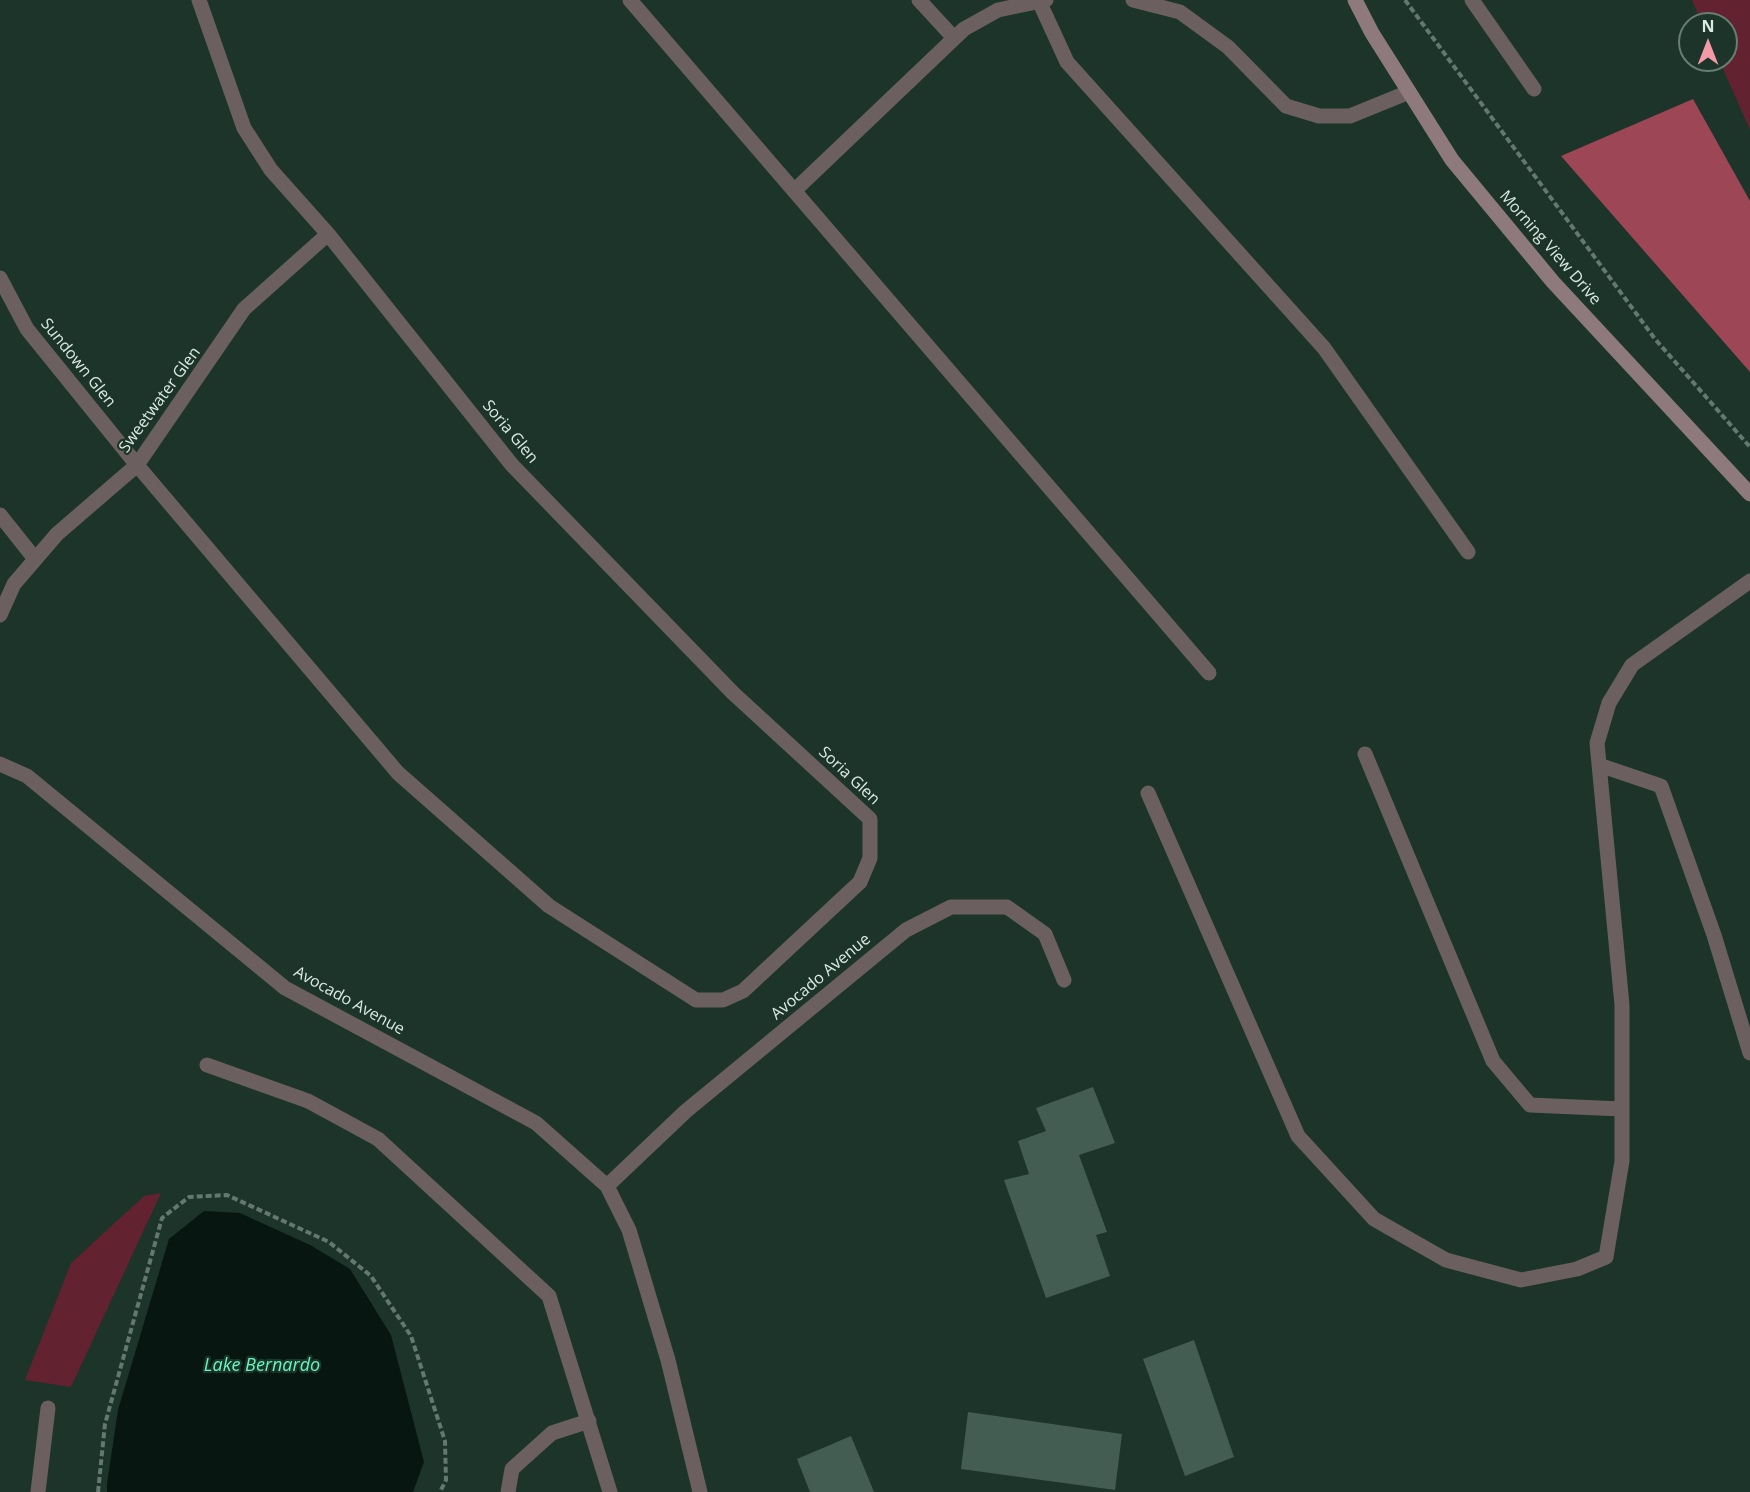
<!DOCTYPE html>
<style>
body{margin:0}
#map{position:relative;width:1750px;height:1492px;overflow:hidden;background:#1c3429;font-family:"Open Sans",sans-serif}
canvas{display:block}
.north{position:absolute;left:1678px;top:12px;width:60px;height:60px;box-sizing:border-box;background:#1c3429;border:2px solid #687d73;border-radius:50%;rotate:0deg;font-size:16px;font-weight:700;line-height:24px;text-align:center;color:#dbeae3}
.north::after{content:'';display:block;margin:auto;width:21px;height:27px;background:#f39aa7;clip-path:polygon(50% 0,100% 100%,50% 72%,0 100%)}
</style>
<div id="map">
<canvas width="1750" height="1492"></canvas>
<div class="north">N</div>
</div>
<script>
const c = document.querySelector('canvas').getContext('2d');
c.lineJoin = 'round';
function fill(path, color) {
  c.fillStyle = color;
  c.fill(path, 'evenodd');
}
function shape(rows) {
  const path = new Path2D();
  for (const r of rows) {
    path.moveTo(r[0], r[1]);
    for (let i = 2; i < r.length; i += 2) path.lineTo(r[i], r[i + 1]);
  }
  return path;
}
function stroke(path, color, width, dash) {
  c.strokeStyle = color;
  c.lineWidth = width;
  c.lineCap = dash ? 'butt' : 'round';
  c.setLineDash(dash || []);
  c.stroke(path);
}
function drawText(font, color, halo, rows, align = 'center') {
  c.font = font + ' "Open Sans",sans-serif';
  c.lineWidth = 4.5;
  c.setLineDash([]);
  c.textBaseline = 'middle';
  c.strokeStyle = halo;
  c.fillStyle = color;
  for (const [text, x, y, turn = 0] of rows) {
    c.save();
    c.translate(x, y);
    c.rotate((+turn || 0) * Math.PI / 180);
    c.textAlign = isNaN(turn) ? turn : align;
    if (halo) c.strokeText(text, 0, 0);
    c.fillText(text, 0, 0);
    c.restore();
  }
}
const green = shape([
 [1692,0,1750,0,1750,130,1719,60,1726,60,1726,24,1702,24],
 [161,1193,71,1387,25,1380,71,1263,144,1196]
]);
const forest = shape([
 [1693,99,1750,201,1750,372,1561,156]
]);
const water = shape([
 [204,1211,240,1213,310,1245,350,1269,391,1335,424,1462,413,1492,107,1492,107,1484,118,1410,169,1239]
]);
const building = shape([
 [1093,1087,1115,1143,1079,1155,1107,1232,1096,1235,1110,1276,1046,1298,1004,1180,1029,1174,1018,1141,1046,1131,1036,1108],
 [1194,1340,1234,1457,1185,1476,1143,1359],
 [968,1412,1122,1434,1115,1490,961,1469],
 [851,1436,874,1492,810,1492,797,1459]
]);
const path = shape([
 [1405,0,1655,339,1750,447],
 [98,1492,105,1424,162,1218,189,1197,227,1195,329,1242,371,1276,411,1336,445,1441,446,1480,440,1492]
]);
const lane = shape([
 [630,0,1209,673],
 [919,0,954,38],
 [1133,0,1180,12,1228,47,1286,106,1319,116,1350,116,1409,92],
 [1472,0,1534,89],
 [1039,1,1067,62,1324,348,1468,552],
 [794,191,964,29,998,10,1046,0],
 [0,515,35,559]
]);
const street = shape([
 [0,278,27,329,137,465,398,773,549,906,696,1000,723,1000,743,991,860,882,870,858,870,819,733,693,512,465,328,234,271,170,244,128,199,0],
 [0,615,14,584,57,534,137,465,244,309,328,234],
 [1365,754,1493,1061,1530,1105,1622,1109],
 [0,764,27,776,285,988,536,1123,607,1186,629,1230,668,1360,700,1492],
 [1599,765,1661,786,1714,935,1750,1053],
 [1148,793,1298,1136,1374,1219,1446,1260,1521,1280,1577,1269,1606,1257,1622,1161,1622,1005,1597,743,1609,703,1632,665,1750,581],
 [207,1065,308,1101,378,1139,549,1296,610,1492],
 [607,1186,686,1111,906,930,951,907,1007,907,1045,934,1064,980],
 [38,1492,48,1408],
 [508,1492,512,1469,552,1433,589,1421]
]);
const secondary = shape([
 [1355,0,1372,33,1452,160,1553,282,1750,494]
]);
const streetNames = [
 ["Morning View Drive",1550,248,49],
 ["Sundown Glen",78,363,51],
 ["Sweetwater Glen",160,400,-54],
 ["Soria Glen",510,432,50],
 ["Soria Glen",849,776,43],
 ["Avocado Avenue",821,977,-40],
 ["Avocado Avenue",349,1001,29]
];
const waterNames = [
 ["Lake Bernardo",262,1366]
];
fill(green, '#62222f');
fill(forest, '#9d4656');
fill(water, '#081611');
fill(building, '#445d52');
stroke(path, '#63786e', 4, [6, 3]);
stroke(lane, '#6b5f60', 15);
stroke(street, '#6b5f60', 15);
stroke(secondary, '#8e7a7c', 15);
drawText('16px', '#dbeae3', '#1c3429', streetNames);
drawText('italic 18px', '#67f6c0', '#1c3429', waterNames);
</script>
